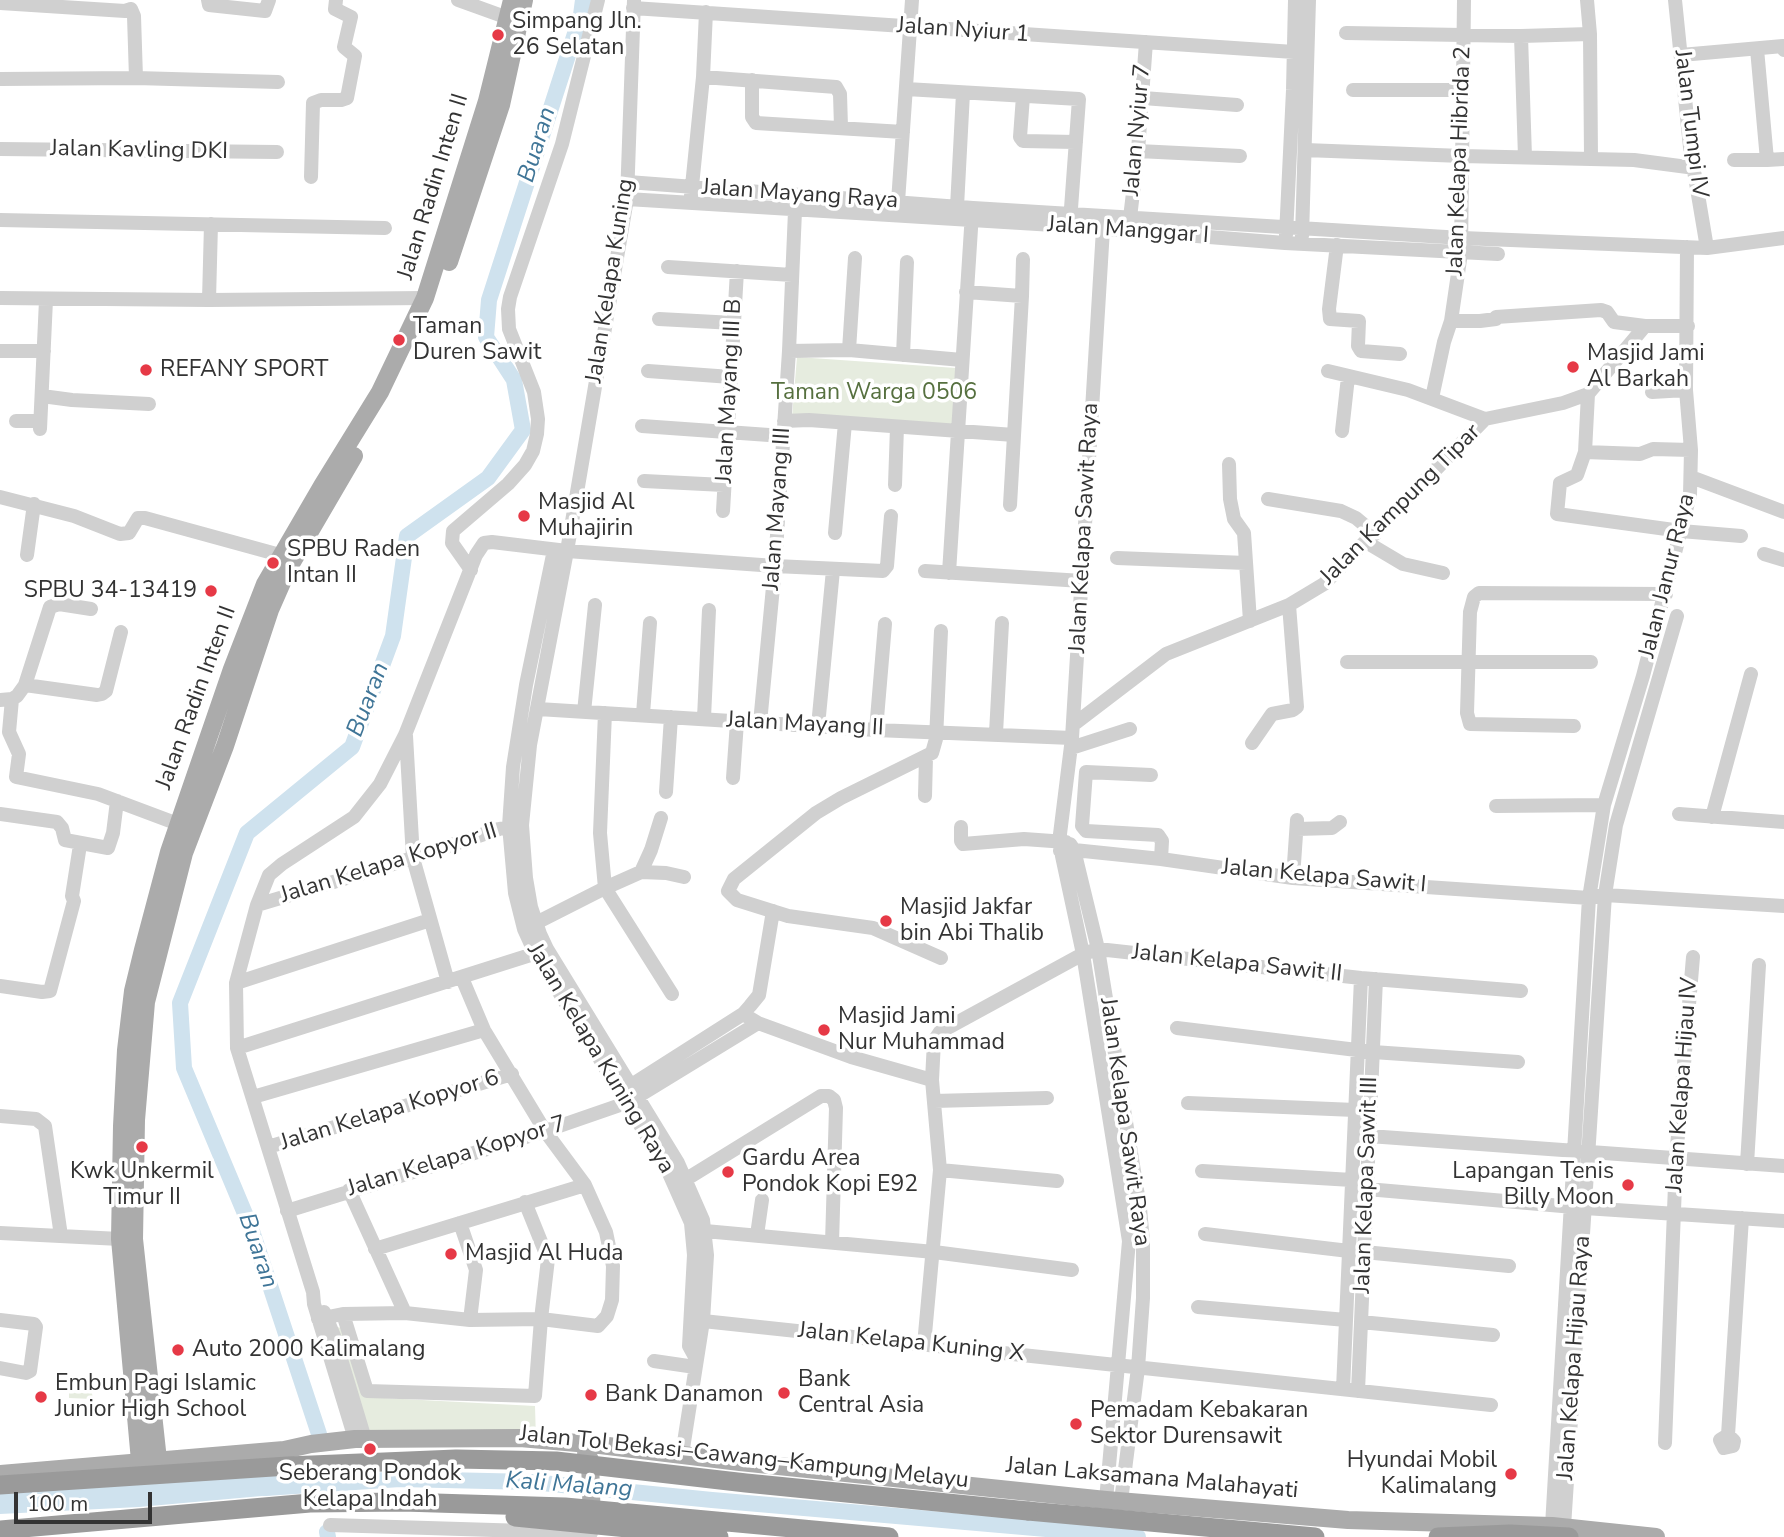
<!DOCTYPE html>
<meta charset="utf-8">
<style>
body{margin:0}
#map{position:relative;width:1784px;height:1537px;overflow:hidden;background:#fff;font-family:"Nunito Sans",sans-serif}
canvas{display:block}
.scale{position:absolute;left:14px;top:1492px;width:138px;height:32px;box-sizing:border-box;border:4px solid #333;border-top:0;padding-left:9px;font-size:21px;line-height:24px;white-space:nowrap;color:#333;-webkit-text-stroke:5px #fff;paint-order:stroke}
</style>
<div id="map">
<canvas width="1784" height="1537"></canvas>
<div class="scale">100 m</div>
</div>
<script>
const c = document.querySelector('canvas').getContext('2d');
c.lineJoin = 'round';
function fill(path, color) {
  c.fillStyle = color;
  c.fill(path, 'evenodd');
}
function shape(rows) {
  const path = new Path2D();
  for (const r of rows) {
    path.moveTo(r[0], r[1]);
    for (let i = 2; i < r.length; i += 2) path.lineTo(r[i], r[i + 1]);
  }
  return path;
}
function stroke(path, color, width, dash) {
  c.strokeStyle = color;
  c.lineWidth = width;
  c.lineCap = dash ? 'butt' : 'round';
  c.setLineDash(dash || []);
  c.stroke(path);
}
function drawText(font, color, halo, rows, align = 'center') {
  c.font = font + ' "Nunito Sans",sans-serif';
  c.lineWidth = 7;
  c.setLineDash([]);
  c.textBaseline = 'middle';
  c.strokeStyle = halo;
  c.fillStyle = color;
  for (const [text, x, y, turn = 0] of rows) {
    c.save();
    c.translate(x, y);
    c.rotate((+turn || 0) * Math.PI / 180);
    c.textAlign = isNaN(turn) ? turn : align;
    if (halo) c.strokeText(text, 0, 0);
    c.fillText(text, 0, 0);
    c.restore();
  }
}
const green = shape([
 [797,357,956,368,952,428,792,417],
 [331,1326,342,1328,365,1397,535,1406,536,1440,365,1439],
 [69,1382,90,1382,93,1399,69,1398]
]);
const water = shape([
 [286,1467,284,1494,139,1507,0,1514,0,1485]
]);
const river = shape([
 [319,1434,251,1228,184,1068,180,1003,247,833,352,747,393,636,407,536,488,478,523,430,514,380,486,337,489,300,581,15,583,0],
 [265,1488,400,1479,532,1482,712,1500,1138,1537],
 [327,1532,328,1537]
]);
const minor = shape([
 [208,0,209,5,265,11,269,0],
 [458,0,508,18],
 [634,0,627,199,567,551,530,745,522,825,526,878,531,907,540,934,547,949,678,1163,703,1220,707,1255,703,1321,682,1455],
 [1587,0,1590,34,1591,158],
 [1675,0,1690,147,1707,248],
 [0,3,125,11,131,9],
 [633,8,1294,52],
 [131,9,134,16,136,78],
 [1346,33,1521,36,1590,34],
 [1521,36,1525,157],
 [1757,49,1767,160,1784,159],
 [1681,55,1783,46,1784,50],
 [703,77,836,87,840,94,841,127],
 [0,79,136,78,278,82],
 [752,80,752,117,756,123,903,132],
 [906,89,1079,99,1070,222],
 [1353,90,1461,90],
 [1023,96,1020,137,1023,141,1076,142],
 [1143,98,1237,105],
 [0,149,277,152],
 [1305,150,1462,156,1634,160,1695,168],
 [1138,151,1240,156],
 [1734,160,1767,160],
 [311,177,313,103,321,100,341,100,347,98,355,56,344,47,351,17,335,9,336,0],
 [628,182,973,208,1462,238,1707,248,1784,238],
 [691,196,703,77,706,12],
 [627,199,1070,226,1285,243,1498,254],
 [898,202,912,0],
 [957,207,963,93],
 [0,220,385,228],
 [1129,226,1138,151,1146,42],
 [1103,229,1072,738,1059,842,1083,954,1129,1241,1106,1500],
 [1286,235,1293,90,1295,0],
 [1302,236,1309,0],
 [1337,245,1329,309,1330,319,1359,321,1358,346,1361,351,1400,354],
 [668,267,792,275],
 [966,292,1022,296,1010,505],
 [1022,296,1023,259],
 [0,298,209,300,425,298],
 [209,300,211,224],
 [659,319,734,323],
 [1451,321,1480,321,1496,319,1496,317,1601,310,1607,312,1614,322,1645,326],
 [849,350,855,258],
 [0,351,44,351],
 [789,351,849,350,962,360],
 [903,355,907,262],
 [648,371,731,377],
 [1328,371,1408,390,1485,419],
 [1652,392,1686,390],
 [1588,394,1585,452,1577,475,1560,483,1557,514,1681,531,1741,536],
 [42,396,72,400,149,404],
 [1432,398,1444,342,1451,321,1461,253,1464,0],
 [16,421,40,421],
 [784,421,809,420,1014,435],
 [642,426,783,436],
 [40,429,46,300],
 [1342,431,1348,377],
 [1585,452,1640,454,1653,449,1691,450],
 [1229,464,1230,499,1234,519,1244,533,1250,621],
 [1691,477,1784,512],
 [644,481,724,485],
 [895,485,897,427],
 [0,497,74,516,120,534,129,533,138,518,145,518,280,555],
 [1268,499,1341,511,1356,518,1375,534],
 [723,511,737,271],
 [835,533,845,423],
 [1366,542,1403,564,1443,573],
 [554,550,526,685,513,767,509,826,515,893,524,929,534,951,667,1169,691,1223,694,1255,689,1346,695,1357],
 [1764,554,1784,560],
 [27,555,34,504],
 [1117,558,1246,563],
 [471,570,452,543,453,531,508,484,525,465,533,451,537,434,538,419,534,392,509,329,508,309,510,297,562,144,598,0],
 [925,571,1082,581],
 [949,573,972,213],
 [1347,662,1591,662],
 [25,685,97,695,102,694,106,691,121,632],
 [12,699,9,732,19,754,16,777,98,794,178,824],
 [0,700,12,699,17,696,25,685,50,607,59,604,91,609],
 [538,709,876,730,1072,738],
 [584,712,595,605],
 [605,713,600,833,605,888,672,994],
 [643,714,650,623],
 [704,718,709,610],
 [760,723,775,566,789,351,795,211],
 [1073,725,1166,654,1289,605,1324,584,1485,419,1563,403,1588,394,1645,326,1688,326],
 [818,726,833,570],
 [1574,726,1470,724,1467,713,1470,612,1474,597,1479,593,1666,594],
 [876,730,885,624],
 [996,733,1002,623],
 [406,736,413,858,448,982],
 [1252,743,1272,714,1293,710,1297,707,1289,605],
 [1071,748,1130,729],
 [1151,775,1086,772,1082,826,1086,831,1158,835,1162,841,1161,859],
 [733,778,737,722],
 [666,792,671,717],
 [925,796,926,757],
 [1496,806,1604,805],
 [0,814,57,822,62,828,65,840,108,848,113,833,117,801],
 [1679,814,1784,822],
 [1712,817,1751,674],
 [961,827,961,841,963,844,1024,839,1066,842],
 [1297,829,1332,828,1340,822],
 [1070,844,1074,850,1098,949,1140,1208,1143,1242,1143,1298,1138,1368,1121,1501],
 [1060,851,1074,850,1161,859,1293,878,1589,898,1605,895,1784,906],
 [641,872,651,850,661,818],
 [1293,878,1297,820],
 [257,905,413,858,499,829,518,825],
 [536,923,605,888,641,872,666,873,684,877],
 [941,958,873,928,788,916,737,900,728,891,734,879,816,813,841,798,932,753,936,739,941,631],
 [236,983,430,920],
 [0,986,42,992,50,991,74,901,72,896,80,845],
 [743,1014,758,1023,851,1057,932,1080],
 [1177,1028,1373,1052,1518,1062],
 [237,1048,543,951],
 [630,1086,743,1014,750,1006,759,995,773,911],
 [253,1097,484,1030],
 [637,1097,758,1023],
 [934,1101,1047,1098],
 [1188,1103,1355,1110],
 [0,1116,36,1119,45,1126,61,1236],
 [1369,1136,1784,1166],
 [268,1147,512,1074],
 [1747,1164,1759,965],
 [940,1170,1057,1181],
 [1202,1171,1352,1180],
 [680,1183,821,1096,829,1096,834,1100,836,1108,832,1243],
 [1367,1189,1585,1208,1784,1221],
 [349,1190,405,1313],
 [287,1211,545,1131,626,1103],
 [460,1223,476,1270,470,1320],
 [705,1231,934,1252,1072,1270],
 [0,1233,120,1239],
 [1205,1234,1349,1251],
 [757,1235,762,1200],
 [375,1249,585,1185],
 [1364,1252,1509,1266],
 [1198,1307,1346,1320],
 [324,1312,334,1336,365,1439],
 [343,1314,367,1391,535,1396,541,1319,548,1259,525,1202],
 [318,1319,343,1314,405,1313,470,1320,541,1319,598,1326,607,1316,612,1300,613,1266,606,1232,585,1185,545,1131,484,1030,462,978],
 [0,1320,34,1324,36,1327,30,1371,26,1373,0,1368],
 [703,1321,1491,1405],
 [1361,1322,1493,1335],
 [924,1345,940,1170,932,1080,934,1041,940,1032,1083,954,1098,949,1361,978,1521,991],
 [654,1361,695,1367],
 [1343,1389,1361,978],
 [1358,1391,1376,979],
 [1728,1435,1720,1440,1724,1448,1733,1446,1734,1441,1728,1435,1742,1218],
 [355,1439,314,1304,313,1292,237,1048,236,983,257,905,269,875,282,864,354,817,380,784,405,735,476,555,484,543,492,542,567,551,775,566,883,571,887,566,891,516],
 [1665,1443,1676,1159,1693,957],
 [330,1525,591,1533],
 [1552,1526,1589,898,1604,805,1643,676,1690,495,1691,450,1686,390,1687,247],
 [1564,1527,1605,895,1616,825,1677,616]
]);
const major = shape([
 [449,262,501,105,524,0],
 [586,1452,590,1460,592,1524],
 [158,1460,134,1239,136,1120,146,1002,184,853,225,746,270,610,288,569,354,456],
 [140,1461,120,1239,122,1126,126,1050,133,991,143,950,169,852,232,669,265,584,322,486,380,392,425,298,487,101,512,0],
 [0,1474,284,1450,311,1444,355,1439,520,1438,600,1445,740,1462,1106,1500,1348,1520,1552,1526,1656,1537]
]);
const highway = shape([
 [1028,1511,1315,1537],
 [1438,1537,1510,1534,1569,1537]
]);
const highwayBridge = shape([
 [0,1485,288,1466,456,1459,556,1461,746,1483,1028,1511],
 [515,1517,719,1537],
 [0,1530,310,1503,403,1502,565,1507,889,1537]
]);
const markers = [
 [498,35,7,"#e63946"],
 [399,340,7,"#e63946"],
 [1573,367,7,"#e63946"],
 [146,370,7,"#e63946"],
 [524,516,7,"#e63946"],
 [273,563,7,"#e63946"],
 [211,591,7,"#e63946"],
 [886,921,7,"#e63946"],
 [824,1030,7,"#e63946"],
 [142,1147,7,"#e63946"],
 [728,1172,7,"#e63946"],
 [1628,1185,7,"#e63946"],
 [451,1254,7,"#e63946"],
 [178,1350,7,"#e63946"],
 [784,1393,7,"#e63946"],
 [591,1395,7,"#e63946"],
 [41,1397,7,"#e63946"],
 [1076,1424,7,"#e63946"],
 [370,1449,7,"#e63946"],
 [1511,1474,7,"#e63946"]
];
const poiNames = [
 ["Simpang Jln.",512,22],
 ["26 Selatan",512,48],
 ["Taman",413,327],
 ["Duren Sawit",413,353],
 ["Masjid Jami",1587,354],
 ["Al Barkah",1587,380],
 ["REFANY SPORT",160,370],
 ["Masjid Al",538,503],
 ["Muhajirin",538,529],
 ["SPBU Raden",287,550],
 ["Intan II",287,576],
 ["SPBU 34-13419",197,591,"right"],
 ["Masjid Jakfar",900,908],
 ["bin Abi Thalib",900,934],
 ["Masjid Jami",838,1017],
 ["Nur Muhammad",838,1043],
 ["Gardu Area",742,1159],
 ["Pondok Kopi E92",742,1185],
 ["Kwk Unkermil",142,1172,"center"],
 ["Timur II",142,1198,"center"],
 ["Lapangan Tenis",1614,1172,"right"],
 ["Billy Moon",1614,1198,"right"],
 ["Masjid Al Huda",465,1254],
 ["Auto 2000 Kalimalang",192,1350],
 ["Bank",798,1380],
 ["Central Asia",798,1406],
 ["Embun Pagi Islamic",55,1384],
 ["Junior High School",55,1410],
 ["Bank Danamon",605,1395],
 ["Pemadam Kebakaran",1090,1411],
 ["Sektor Durensawit",1090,1437],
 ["Hyundai Mobil",1497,1461,"right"],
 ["Kalimalang",1497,1487,"right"],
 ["Seberang Pondok",370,1474,"center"],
 ["Kelapa Indah",370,1500,"center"]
];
const streetNames = [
 ["Jalan Nyiur 1",963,31,4],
 ["Jalan Tumpi IV",1690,124,83],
 ["Jalan Nyiur 7",1138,130,-85],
 ["Jalan Kavling DKI",139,151,1],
 ["Jalan Kelapa Hibrida 2",1460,161,-88],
 ["Jalan Radin Inten II",434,187,-73],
 ["Jalan Mayang Raya",800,195,4],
 ["Jalan Manggar I",1128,231,4],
 ["Jalan Kelapa Kuning",611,281,-81],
 ["Jalan Mayang III B",730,391,-87],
 ["Jalan Kampung Tipar",1401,505,-45],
 ["Jalan Mayang III",778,509,-86],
 ["Jalan Kelapa Sawit Raya",1085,528,-87],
 ["Jalan Janur Raya",1668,576,-76],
 ["Jalan Radin Inten II",197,698,-70],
 ["Jalan Mayang II",805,725,3],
 ["Jalan Kelapa Kopyor II",389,864,-17],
 ["Jalan Kelapa Sawit I",1324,877,5],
 ["Jalan Kelapa Sawit II",1237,964,6],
 ["Jalan Kelapa Kuning Raya",600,1059,59],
 ["Jalan Kelapa Hijau IV",1683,1085,-86],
 ["Jalan Kelapa Kopyor 6",390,1111,-17],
 ["Jalan Kelapa Sawit Raya",1124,1122,82],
 ["Jalan Kelapa Kopyor 7",457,1157,-17],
 ["Jalan Kelapa Sawit III",1367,1185,-88],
 ["Jalan Kelapa Kuning X",911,1343,6],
 ["Jalan Kelapa Hijau Raya",1575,1358,-86],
 ["Jalan Tol Bekasi–Cawang–Kampung Melayu",744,1458,6],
 ["Jalan Laksamana Malahayati",1152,1479,5]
];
const parkNames = [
 ["Taman Warga 0506",874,393]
];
const waterNames = [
 ["Buaran",538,145,-73],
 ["Buaran",369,700,-69],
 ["Buaran",257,1251,71],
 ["Kali Malang",569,1486,4]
];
fill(green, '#e6ecdf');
fill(water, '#cfe2ee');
stroke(river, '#cfe2ee', 16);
stroke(minor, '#d0d0d0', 14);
stroke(major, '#ababab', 18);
stroke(highway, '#9a9a9a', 19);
stroke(highwayBridge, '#9a9a9a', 19);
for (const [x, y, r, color] of markers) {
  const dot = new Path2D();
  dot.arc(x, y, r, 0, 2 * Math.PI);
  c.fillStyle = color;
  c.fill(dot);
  stroke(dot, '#fff', 2.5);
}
drawText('23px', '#333', '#fff', poiNames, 'left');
drawText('23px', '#333', '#fff', streetNames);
drawText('23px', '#56703f', '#fff', parkNames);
drawText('italic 24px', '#3f7597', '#fff', waterNames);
</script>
